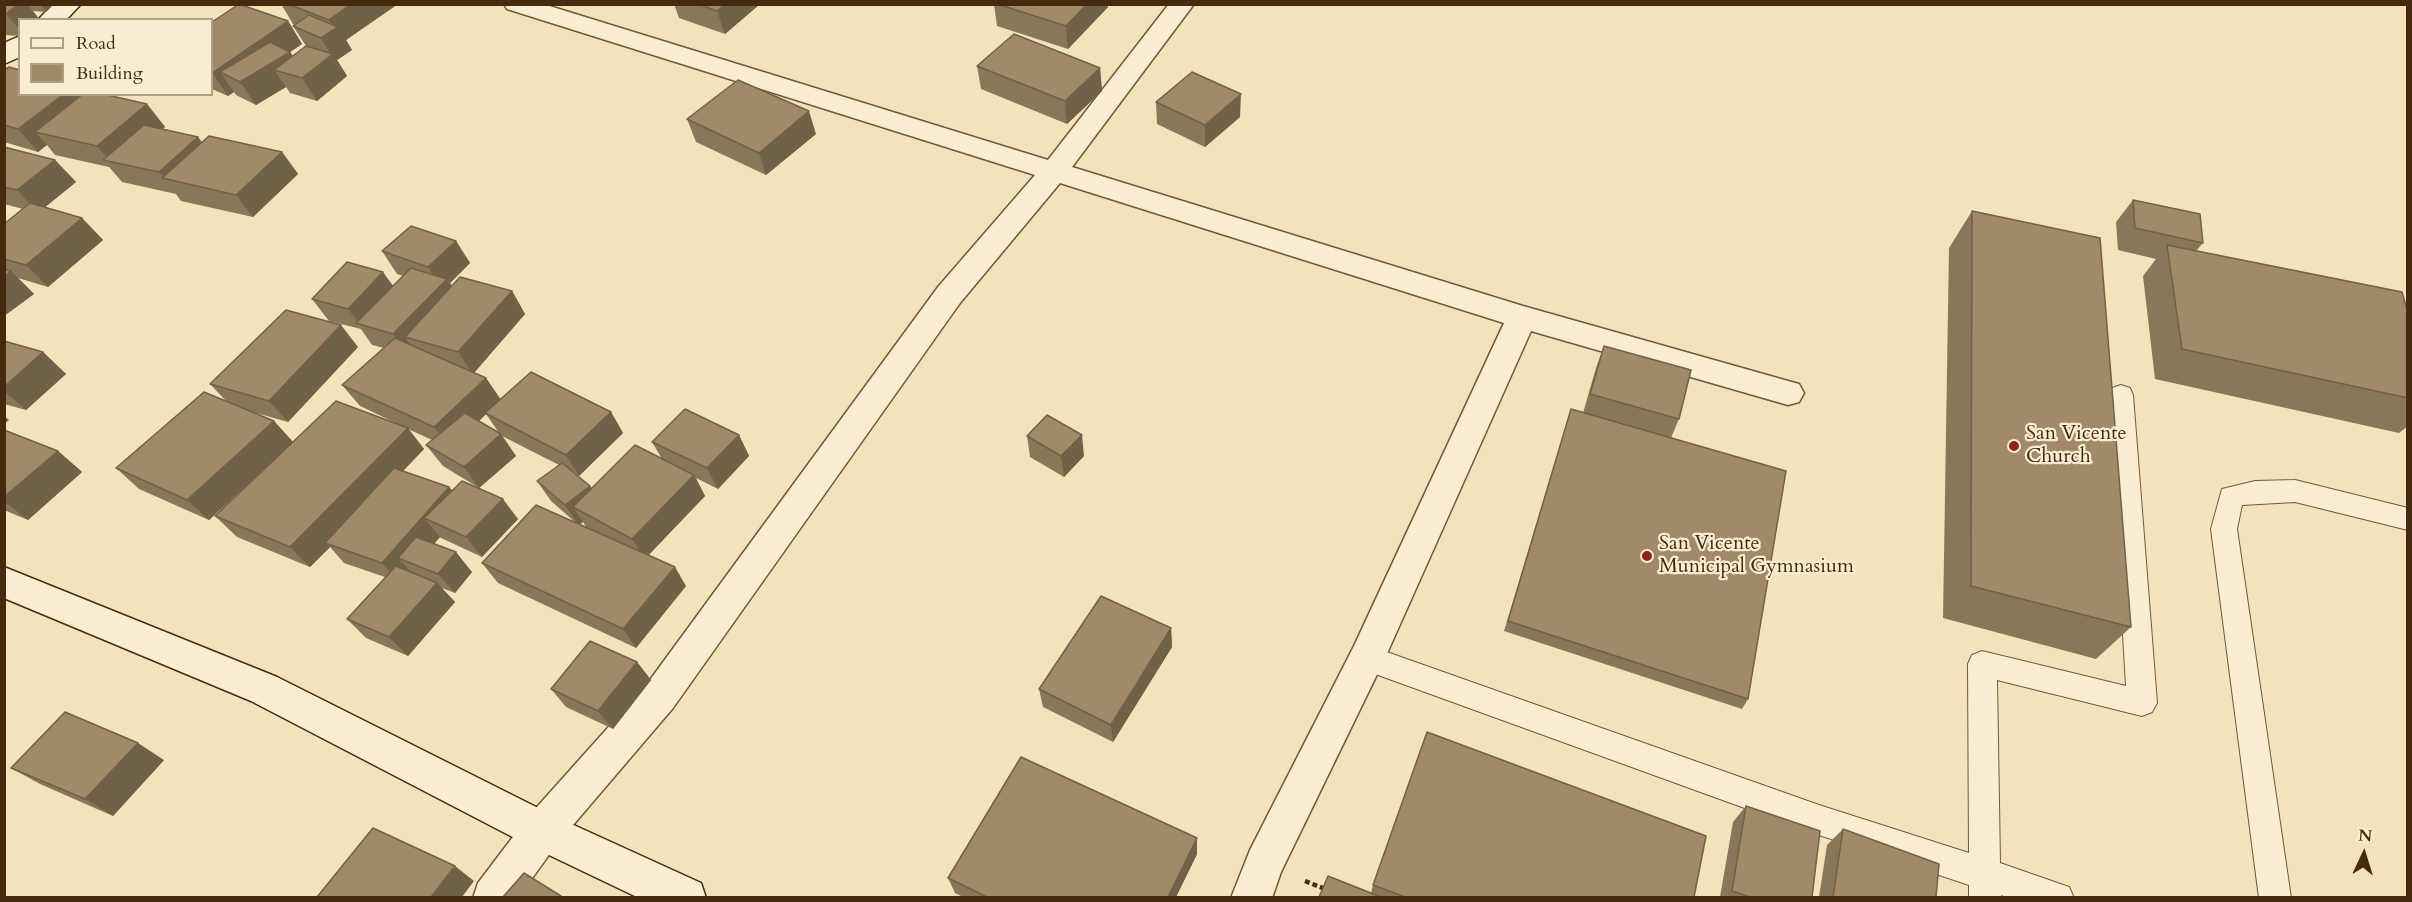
<!DOCTYPE html>
<style>
body{margin:0}
#map{position:relative;width:2412px;height:902px;overflow:hidden;background:#f4e3ba;font-family:Cardo,serif}
canvas{display:block}
.frame{position:absolute;inset:0;border:6px solid #462a0d;pointer-events:none}
.legend{position:absolute;left:18px;top:18px;width:195px;height:78px;box-sizing:border-box;background:#f8edd2;border:2px solid #b19f83;margin:0;padding:8px 10px;list-style:none;font-size:18px;color:#462a0d}
.legend li{display:flex;align-items:center;gap:12px;height:30px}
.legend b{width:30px;border:2px solid #b19f83}
.north{position:absolute;left:2334px;top:824px;width:60px;height:60px;-webkit-text-stroke:4px #f8edd2;paint-order:stroke;rotate:4deg;font-size:16px;font-weight:700;line-height:24px;text-align:center;color:#462a0d}
.north::after{content:'';display:block;margin:auto;width:21px;height:27px;background:#462a0d;clip-path:polygon(50% 0,100% 100%,50% 72%,0 100%)}
</style>
<div id="map">
<canvas width="2412" height="902"></canvas>
<div class="frame"></div>
<ul class="legend">
<li><b style="height:8px;background:#f8edd2"></b>Road</li>
<li><b style="height:16px;background:#a08a67"></b>Building</li>
</ul>
<div class="north">N</div>
</div>
<script>
const c = document.querySelector('canvas').getContext('2d');
c.lineJoin = 'round';
function shape(rows) {
  const path = new Path2D();
  for (const r of rows) {
    path.moveTo(r[0], r[1]);
    for (let i = 2; i < r.length; i += 2) path.lineTo(r[i], r[i + 1]);
  }
  return path;
}
function stroke(path, color, width, dash) {
  c.strokeStyle = color;
  c.lineWidth = width;
  c.lineCap = dash ? 'butt' : 'round';
  c.setLineDash(dash || []);
  c.stroke(path);
}
function fill(path, color) {
  c.fillStyle = color;
  c.fill(path, 'evenodd');
}
function drawText(font, color, halo, rows, align = 'center') {
  c.font = font + ' Cardo,serif';
  c.lineWidth = 4.5;
  c.setLineDash([]);
  c.textBaseline = 'middle';
  c.strokeStyle = halo;
  c.fillStyle = color;
  for (const [text, x, y, turn = 0] of rows) {
    c.save();
    c.translate(x, y);
    c.rotate((+turn || 0) * Math.PI / 180);
    c.textAlign = isNaN(turn) ? turn : align;
    if (halo) c.strokeText(text, 0, 0);
    c.fillText(text, 0, 0);
    c.restore();
  }
}
const path = shape([
 [1305,881,1325,889]
]);
const service = shape([
 [2121,385,2130,388,2133,395,2157,703,2152,712,2142,716,1997,680,2000,863,2069,887,2074,898,2008,898,2001,895,2001,898,1969,898,1969,885,1819,835,1367,671,1357,667,1353,658,1357,649,1367,645,1819,805,1969,853,1968,664,1972,655,1982,651,2126,686,2109,395,2112,388,2121,385],
 [2295,480,2408,508,2408,530,2295,502,2242,505,2237,529,2291,898,2259,898,2211,529,2222,489,2255,481,2295,480]
]);
const minor = shape([
 [504,4,543,4,1048,160,1169,4,1194,4,1072,167,1523,306,1788,381,1799,384,1804,393,1799,402,1788,405,1531,331,1385,658,1281,872,1272,898,1231,898,1250,850,1354,646,1504,323,1060,183,960,303,673,708,556,845,518,898,473,898,478,883,528,817,647,684,938,287,1035,175,507,9,504,4]
]);
const secondary = shape([
 [53,4,81,4,66,20,38,20,53,4],
 [20,36,20,57,4,64,4,43,20,36],
 [4,567,277,677,556,817,701,883,706,898,639,898,528,845,251,701,4,598,4,567]
]);
const wall = shape([
 [4,4,54,4,46,12,33,11,40,20,20,20,20,36,4,35],
 [281,4,398,4,346,40,352,50,337,60,347,76,317,101,290,93,286,87,256,105,236,95,234,92,228,96,212,89,212,22,288,21,302,44,290,52,293,56,306,46,293,26,294,24,293,24],
 [674,4,760,4,725,34,679,18],
 [994,4,1108,4,1108,7,1068,49,997,26],
 [977,66,1100,68,1102,91,1067,124,981,89],
 [4,70,20,94,147,104,165,127,162,129,198,137,202,143,282,152,298,174,253,217,181,201,176,194,122,182,109,167,55,155,47,145,38,152,4,142],
 [1156,102,1240,117,1205,147,1157,124],
 [687,119,816,134,766,175,696,142],
 [4,147,55,160,76,182,45,207,82,218,103,240,48,287,18,278,34,294,4,316,4,221,6,223,23,209,4,204],
 [2133,200,2203,243,2196,251,2408,398,2408,426,2399,433,2155,379,2143,276,2156,259,2118,250,2116,222],
 [1972,211,2131,627,2096,659,1943,618,1949,248],
 [456,241,470,263,450,283,452,286,512,291,525,314,474,373,486,378,501,400,611,412,623,433,579,476,574,473,590,486,591,488,662,459,652,442,739,435,749,456,718,489,696,478,705,496,648,555,686,586,636,648,498,583,482,563,576,523,551,501,537,481,559,465,502,436,516,456,479,488,443,466,426,445,432,440,408,429,424,449,403,471,449,487,452,490,518,519,482,557,441,538,440,537,434,544,472,572,455,593,442,588,455,602,408,656,366,638,347,619,385,577,344,563,330,547,310,567,237,537,215,516,287,448,209,520,139,489,116,468,227,402,210,384,358,347,288,422,249,411,274,421,293,442,402,426,360,406,342,385,384,348,372,345,361,329,329,321,312,299,393,286,403,276,397,274,382,251],
 [486,414,499,433,479,421],
 [583,522,586,527,580,524],
 [4,341,43,352,66,374,26,410,4,404],
 [1604,346,1679,419,1671,438,1748,699,1742,709,1504,631,1571,409,1583,413,1596,368],
 [4,430,58,451,82,472,28,520,4,510],
 [1027,436,1084,456,1064,477,1030,457],
 [1171,628,1172,647,1113,742,1043,707,1039,689],
 [637,662,651,680,613,729,566,707,551,689],
 [164,760,113,816,40,784,11,768],
 [1746,806,1812,897,1720,897,1733,822],
 [1843,829,1936,897,1819,897,1827,845],
 [1197,838,1197,854,1176,897,963,897,955,893,948,878],
 [1373,885,1694,897,1319,897,1371,893]
]);
const shadedWall = shape([
 [18,4,27,4,40,20,20,20,20,30,6,14],
 [40,4,54,4,46,12],
 [351,4,398,4,346,40,352,50,337,60,347,76,317,101,302,78,331,55,321,38,335,30,329,20],
 [725,4,760,4,725,34,717,11],
 [1087,4,1108,4,1108,7,1068,49,1066,26],
 [288,21,302,44,290,52,305,75,274,70,286,87,256,105,240,82,220,72,234,92,228,96,212,73],
 [1100,68,1102,91,1067,124,1065,101],
 [64,94,85,94,35,132,47,145,38,152,18,129],
 [1241,94,1240,117,1205,147,1205,125],
 [147,104,165,127,122,164,110,161,97,146],
 [809,111,816,134,766,175,759,153],
 [198,137,215,160,164,178,159,172],
 [282,152,298,174,253,217,236,195],
 [55,160,76,182,38,213,17,190],
 [82,218,103,240,48,287,26,265],
 [456,241,470,263,450,283,462,301,405,337,414,350,409,356,393,334,440,286,428,267],
 [11,271,34,294,4,316,4,277],
 [383,272,399,294,360,324,348,309],
 [512,291,525,314,473,374,458,352],
 [341,325,358,347,288,422,269,401],
 [43,352,66,374,26,410,4,391,4,387],
 [486,378,501,400,450,448,434,427],
 [611,412,623,433,579,476,566,455],
 [4,416,9,420,4,424],
 [274,421,293,442,209,520,187,500],
 [408,428,424,449,332,545,325,543,330,547,310,567,290,547],
 [501,434,516,456,479,488,464,467],
 [739,435,749,456,718,489,707,468],
 [1082,435,1084,456,1064,477,1061,456],
 [58,451,82,472,28,520,4,501,4,497],
 [694,475,705,496,645,559,632,539],
 [590,486,603,507,573,507,583,522,579,525,565,505],
 [449,487,465,507,424,518,440,537,416,565,398,558,410,571,400,583,382,563],
 [503,499,518,519,482,557,466,537],
 [456,552,472,572,455,593,438,574],
 [675,567,686,586,636,648,623,629],
 [437,583,455,602,408,656,389,637],
 [1171,628,1172,647,1113,742,1111,725],
 [637,662,651,680,613,729,598,711],
 [138,743,164,760,113,816,85,799],
 [1197,838,1197,854,1176,897,1168,897],
 [455,866,474,881,462,897,431,897]
]);
const building = shape([
 [4,4,18,4,6,14,4,14,4,4],
 [239,4,288,21,212,73,212,22,239,4],
 [288,4,351,4,329,20,288,4],
 [698,4,725,4,717,11,698,4],
 [997,4,1087,4,1066,26,997,4],
 [309,15,338,27,321,38,293,26,309,15],
 [1014,34,1100,68,1065,101,977,66,1014,34],
 [270,42,290,52,240,82,220,72,270,42],
 [306,46,333,54,302,78,274,70,306,46],
 [9,67,20,70,20,94,64,94,18,129,4,125,4,70,9,67],
 [1192,72,1241,94,1205,125,1156,102,1192,72],
 [738,80,809,111,759,153,687,119,738,80],
 [83,94,103,94,147,104,97,146,35,132,83,94],
 [144,125,198,137,159,172,103,160,144,125],
 [209,136,282,152,236,195,162,178,209,136],
 [4,147,55,160,17,190,4,187,4,147],
 [2133,200,2200,214,2203,243,2135,228,2133,200],
 [30,203,82,218,26,265,4,259,4,224,30,203],
 [1972,211,2100,238,2131,627,1971,586,1972,211],
 [411,226,456,241,428,267,382,251,411,226],
 [2167,245,2402,292,2408,313,2408,398,2182,349,2167,245],
 [347,262,383,272,348,309,312,299,347,262],
 [411,268,447,279,393,334,356,323,411,268],
 [4,269,11,271,4,277,4,269],
 [460,277,512,291,458,352,405,337,460,277],
 [286,310,341,325,269,401,210,384,286,310],
 [395,338,486,378,434,427,342,385,395,338],
 [4,341,43,352,4,387,4,341],
 [1604,346,1691,370,1679,419,1590,394,1604,346],
 [531,372,611,412,566,455,485,413,531,372],
 [204,392,274,421,187,500,116,468,204,392],
 [336,401,408,428,290,547,215,516,336,401],
 [685,409,739,435,707,468,652,442,685,409],
 [1571,409,1786,471,1748,699,1508,621,1571,409],
 [465,413,501,434,464,467,426,445,465,413],
 [1047,415,1082,435,1061,456,1027,436,1047,415],
 [4,430,58,451,4,497,4,430],
 [635,445,694,475,632,539,573,507,635,445],
 [562,463,590,486,565,505,537,481,562,463],
 [394,468,449,487,382,563,325,543,394,468],
 [462,481,503,499,466,537,424,518,462,481],
 [536,505,675,567,623,629,482,563,536,505],
 [416,537,456,552,438,574,398,558,416,537],
 [396,566,437,583,389,637,347,619,396,566],
 [1101,596,1171,628,1111,725,1039,689,1101,596],
 [590,641,637,662,598,711,551,689,590,641],
 [65,712,138,743,85,799,11,768,65,712],
 [1427,732,1706,836,1694,897,1405,897,1373,885,1427,732],
 [1021,757,1197,838,1168,897,987,897,948,878,1021,757],
 [1746,806,1820,831,1812,897,1750,897,1732,891,1746,806],
 [373,828,455,866,431,897,317,897,373,828],
 [1843,829,1939,864,1936,897,1833,897,1843,829],
 [524,873,561,896,560,897,503,897,524,873],
 [1328,876,1381,897,1319,897,1328,876]
]);
const markers = [
 [2014,446,6,"#8f2418"],
 [1647,556,6,"#8f2418"]
];
const poiNames = [
 ["San Vicente",2026,434],
 ["Church",2026,457],
 ["San Vicente",1659,544],
 ["Municipal Gymnasium",1659,567]
];
stroke(service, '#725838', 2);
stroke(minor, '#725838', 3);
stroke(secondary, '#462a0d', 3);
stroke(path, '#462a0d', 4.5, [5, 3]);
fill(service, '#f8edd2');
fill(minor, '#f8edd2');
fill(secondary, '#f8edd2');
fill(wall, '#8a7759');
fill(shadedWall, '#706148');
fill(building, '#a08a67');
stroke(building, '#706148', 1.5);
for (const [x, y, r, color] of markers) {
  const dot = new Path2D();
  dot.arc(x, y, r, 0, 2 * Math.PI);
  c.fillStyle = color;
  c.fill(dot);
  stroke(dot, '#f8edd2', 2);
}
drawText('20px', '#462a0d', '#f8edd2', poiNames, 'left');
</script>
